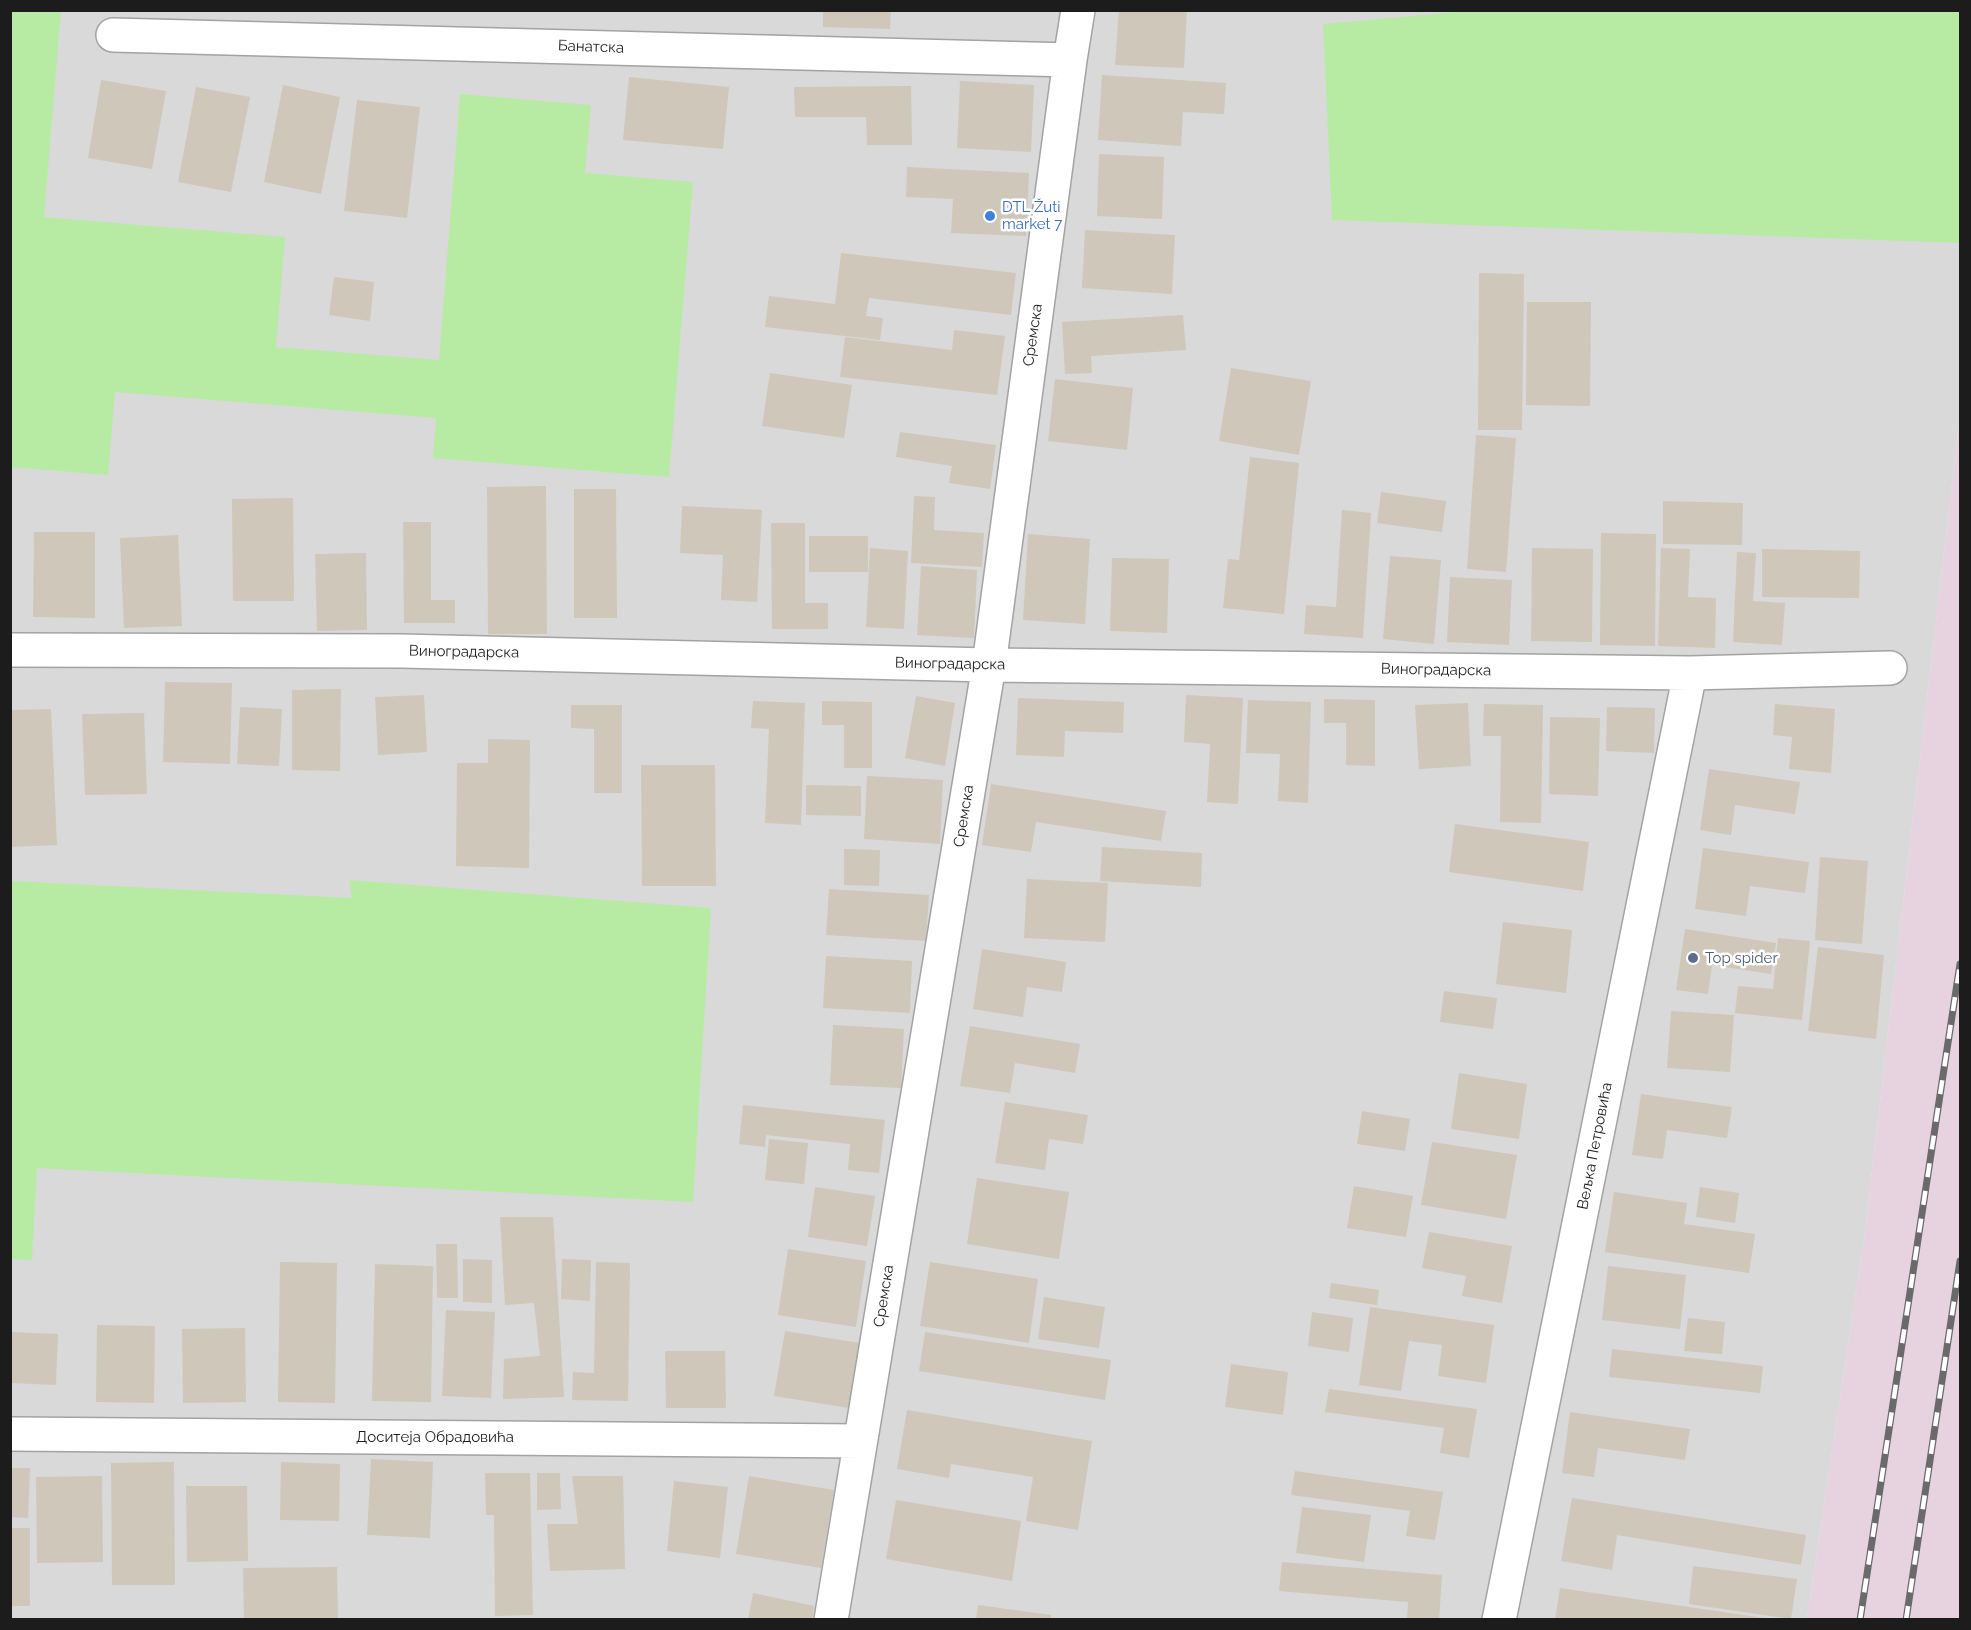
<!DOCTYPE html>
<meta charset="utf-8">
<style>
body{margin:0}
#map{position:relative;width:1971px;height:1630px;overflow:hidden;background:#eeece1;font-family:Raleway,sans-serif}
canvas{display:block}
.frame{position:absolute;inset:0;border:12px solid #1c1c1c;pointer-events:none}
</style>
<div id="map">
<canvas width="1971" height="1630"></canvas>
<div class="frame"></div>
</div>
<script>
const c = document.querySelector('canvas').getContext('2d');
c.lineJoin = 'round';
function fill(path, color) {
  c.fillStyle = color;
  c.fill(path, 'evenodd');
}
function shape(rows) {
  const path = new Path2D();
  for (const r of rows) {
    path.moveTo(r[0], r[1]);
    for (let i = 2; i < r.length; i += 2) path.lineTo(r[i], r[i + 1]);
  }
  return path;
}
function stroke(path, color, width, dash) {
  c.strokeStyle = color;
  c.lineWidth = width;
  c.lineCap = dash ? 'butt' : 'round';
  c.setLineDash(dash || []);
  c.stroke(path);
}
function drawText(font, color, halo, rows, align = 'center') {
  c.font = font + ' Raleway,sans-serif';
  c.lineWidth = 5;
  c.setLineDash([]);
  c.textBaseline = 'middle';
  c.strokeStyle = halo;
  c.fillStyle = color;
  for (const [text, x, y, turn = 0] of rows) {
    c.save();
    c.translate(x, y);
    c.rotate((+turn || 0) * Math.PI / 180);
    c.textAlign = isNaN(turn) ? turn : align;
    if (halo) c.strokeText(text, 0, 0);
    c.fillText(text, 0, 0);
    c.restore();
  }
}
const residential = shape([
 [11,11,1960,11,1960,415,1864,1239,1807,1619,11,1620]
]);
const industrial = shape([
 [1960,415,1960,1619,1807,1619,1864,1239]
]);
const grass = shape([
 [10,11,61,11,44,217,285,237,276,347,439,360,460,94,591,105,585,173,693,182,669,477,433,458,436,418,115,392,108,475,11,467],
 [1468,11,1960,11,1960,243,1332,220,1323,24],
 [349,880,711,908,693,1202,37,1168,32,1260,11,1259,11,881,352,898]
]);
const building = shape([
 [823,10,891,10,890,29,823,27],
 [1119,10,1187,10,1184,68,1115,65],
 [1102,75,1226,83,1224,114,1183,112,1181,146,1098,140],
 [629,77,729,87,723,149,623,140],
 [101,80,166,91,152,169,88,158],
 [960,81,1034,85,1031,152,957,148],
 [283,85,340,97,321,194,264,182],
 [911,86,912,145,867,145,866,117,795,117,794,87],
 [196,87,250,97,231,192,178,182],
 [357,100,420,107,407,218,344,211],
 [1099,154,1164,157,1162,219,1097,216],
 [907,167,1029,173,1026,236,951,233,953,199,906,197],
 [1085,230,1175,235,1172,294,1082,288],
 [841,253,1016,273,1011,315,869,298,866,316,883,318,880,340,765,327,769,296,835,304],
 [1479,273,1524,274,1522,430,1478,430],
 [334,277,374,282,370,321,329,315],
 [1527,302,1591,302,1590,406,1526,405],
 [1183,315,1186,350,1091,356,1092,373,1065,374,1062,322],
 [954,330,1005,336,997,395,840,377,845,337,952,350],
 [1231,368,1311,381,1299,455,1219,441],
 [770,373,852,385,844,438,762,426],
 [1055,379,1133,388,1127,450,1048,441],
 [900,432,996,445,990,489,949,483,952,466,896,457],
 [1476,435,1516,438,1506,572,1467,569],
 [1250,457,1299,463,1284,614,1223,608,1228,559,1239,560],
 [546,486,547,634,488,634,487,487],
 [574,489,616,489,617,618,574,618],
 [1381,492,1446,501,1442,532,1377,523],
 [914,496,935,497,934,530,984,533,982,567,911,563],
 [293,498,294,601,233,601,232,499],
 [1663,501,1743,503,1742,545,1663,544],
 [682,506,762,510,757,602,721,600,723,555,680,553],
 [1342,510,1371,513,1363,638,1304,634,1306,605,1336,607],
 [403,522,431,522,431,600,455,600,455,623,404,623],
 [771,523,805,523,805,603,828,603,828,629,772,629],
 [34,532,95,532,95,618,33,617],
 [1601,533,1656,534,1655,646,1600,645],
 [1028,534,1090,539,1085,624,1023,620],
 [178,535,182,626,124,628,120,538],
 [809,536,868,536,868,572,809,572],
 [870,548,908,551,904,629,866,627],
 [1532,548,1593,549,1592,642,1531,641],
 [1661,548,1690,549,1688,597,1716,598,1715,648,1658,646],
 [1762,549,1860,551,1859,598,1762,597],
 [1737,552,1756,553,1753,601,1785,603,1782,645,1733,642],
 [366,553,367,630,317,631,315,554],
 [1390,556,1441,560,1434,644,1383,639],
 [1112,558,1169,559,1167,633,1110,631],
 [921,566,977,570,974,638,917,635],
 [1450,577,1512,580,1509,645,1447,642],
 [165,682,232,683,230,764,163,762],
 [341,689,340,771,292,770,292,690],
 [424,695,427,752,378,755,375,697],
 [1186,695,1243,698,1238,804,1207,802,1210,744,1184,742],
 [916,696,955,703,945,766,905,758],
 [1018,698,1124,702,1123,733,1065,731,1064,757,1016,755],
 [1324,699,1375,700,1375,766,1346,765,1346,723,1324,723],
 [1248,700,1311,702,1308,803,1278,801,1280,754,1246,753],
 [753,701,805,703,801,825,765,823,769,729,751,728],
 [822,701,872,702,872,768,844,768,844,725,822,725],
 [1468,703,1471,766,1419,769,1415,705],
 [1484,704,1543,705,1541,823,1500,822,1501,736,1483,736],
 [1775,704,1835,709,1831,773,1789,769,1792,737,1773,735],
 [571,705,622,705,622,793,594,793,594,729,571,728],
 [240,707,282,709,279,766,237,764],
 [1607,707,1655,708,1654,753,1606,751],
 [51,709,57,845,11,847,10,710],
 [144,713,147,794,85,795,82,714],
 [1550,717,1600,718,1598,796,1549,794],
 [488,739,530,740,529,868,456,866,457,763,488,763],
 [641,765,715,765,716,886,642,886],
 [1709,769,1800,782,1795,814,1735,805,1731,835,1700,830],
 [867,776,943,780,940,844,864,839],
 [991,784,1166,811,1161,841,1036,822,1031,852,982,845],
 [806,785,861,786,861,816,806,815],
 [1455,824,1589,842,1583,891,1449,872],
 [1102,847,1202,853,1201,887,1100,881],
 [1703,848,1809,862,1805,893,1750,886,1746,916,1695,909],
 [844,849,880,850,879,886,844,885],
 [1820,857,1868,861,1862,944,1815,940],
 [1027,879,1108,883,1105,942,1024,938],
 [829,889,929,895,926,941,826,935],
 [1503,922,1572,930,1566,993,1496,984],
 [1685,929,1776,943,1771,974,1712,965,1708,994,1676,990],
 [1778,938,1810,941,1802,1020,1735,1013,1738,986,1773,989],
 [1818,947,1884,955,1876,1039,1808,1031],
 [982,949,1066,962,1062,992,1027,987,1023,1017,973,1009],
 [826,956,912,961,910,1013,823,1008],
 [1444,991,1497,998,1493,1029,1440,1022],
 [1671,1011,1734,1015,1730,1072,1667,1068],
 [833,1025,904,1029,901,1088,830,1085],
 [970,1026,1080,1044,1075,1073,1015,1063,1010,1093,960,1086],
 [1459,1073,1527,1084,1519,1139,1451,1129],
 [1641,1094,1732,1107,1727,1138,1667,1130,1663,1159,1632,1155],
 [1005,1102,1088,1115,1083,1144,1049,1139,1045,1170,995,1163],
 [743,1105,885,1120,879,1173,848,1170,850,1144,766,1135,765,1147,739,1144],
 [1362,1111,1410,1119,1405,1151,1357,1144],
 [769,1139,808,1143,804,1184,765,1180],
 [1432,1142,1517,1155,1506,1219,1421,1205],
 [977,1178,1069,1192,1059,1259,967,1244],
 [1354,1186,1413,1196,1406,1237,1347,1228],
 [815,1187,875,1196,867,1246,808,1237],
 [1700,1187,1739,1193,1735,1223,1696,1217],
 [1614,1192,1687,1203,1684,1224,1755,1234,1749,1273,1605,1252],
 [500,1217,553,1217,564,1397,503,1399,504,1359,540,1356,534,1303,505,1305],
 [1429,1232,1512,1246,1502,1303,1462,1296,1466,1276,1422,1268],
 [436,1244,457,1244,458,1298,437,1298],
 [788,1249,866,1261,856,1327,778,1315],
 [463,1259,492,1260,492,1303,463,1302],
 [562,1259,591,1260,590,1301,561,1299],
 [280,1262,337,1263,335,1403,278,1402],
 [596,1262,630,1263,628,1401,572,1400,573,1372,594,1373],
 [930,1262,1038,1279,1029,1343,920,1326],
 [375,1264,433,1266,431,1402,372,1401],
 [1608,1266,1686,1275,1680,1329,1602,1320],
 [1331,1283,1379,1290,1377,1305,1329,1298],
 [1044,1297,1105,1307,1099,1348,1038,1339],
 [1370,1307,1494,1325,1486,1383,1438,1376,1442,1345,1409,1341,1401,1391,1359,1385],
 [446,1310,495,1312,491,1398,442,1396],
 [1312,1312,1353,1318,1349,1352,1308,1346],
 [1688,1318,1725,1322,1722,1354,1684,1351],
 [97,1325,155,1326,154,1403,96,1402],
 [245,1328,246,1402,183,1403,182,1329],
 [785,1331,860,1343,849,1408,774,1396],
 [10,1332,58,1334,56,1385,10,1383],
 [925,1332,1111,1360,1105,1400,919,1371],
 [1612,1349,1763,1366,1760,1393,1609,1377],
 [665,1351,725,1351,726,1408,666,1408],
 [1231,1364,1288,1372,1283,1415,1225,1407],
 [1329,1389,1477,1409,1469,1458,1440,1453,1444,1428,1325,1412],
 [907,1410,1092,1441,1078,1530,1026,1521,1033,1477,951,1464,949,1478,897,1469],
 [1570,1412,1690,1429,1685,1460,1598,1448,1594,1477,1562,1473],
 [371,1459,433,1462,430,1538,367,1535],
 [174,1462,175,1585,112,1585,111,1463],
 [281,1462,340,1464,339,1521,280,1520],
 [10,1468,30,1468,28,1518,10,1517],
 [1295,1471,1443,1492,1435,1540,1406,1536,1410,1511,1291,1495],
 [485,1473,530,1473,533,1615,495,1616,494,1515,486,1515],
 [537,1473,560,1473,561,1509,537,1510],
 [102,1476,103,1562,37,1563,36,1477],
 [572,1476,623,1476,625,1569,550,1571,547,1524,578,1524],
 [749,1476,834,1490,821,1568,736,1554],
 [674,1481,728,1487,720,1558,667,1551],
 [186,1486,247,1486,248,1561,187,1562],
 [1572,1498,1806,1535,1801,1565,1617,1535,1612,1570,1561,1561],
 [896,1500,1021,1521,1012,1581,886,1559],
 [1302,1507,1371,1515,1364,1562,1296,1553],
 [10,1528,30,1528,30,1606,10,1606],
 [1282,1562,1442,1575,1439,1620,1407,1620,1408,1602,1279,1591],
 [1693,1566,1797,1579,1791,1619,1689,1604],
 [337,1567,338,1620,244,1620,243,1568],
 [1560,1588,1764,1618,1764,1620,1555,1620],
 [753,1593,814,1606,812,1620,748,1620],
 [978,1605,1051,1615,1051,1620,976,1620]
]);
const street = shape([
 [113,35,1070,60],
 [10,650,401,651,989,665,1690,673,1890,668],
 [10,1434,860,1441],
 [831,1620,989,665,1070,60,1078,10],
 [1499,1620,1690,673]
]);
const rail = shape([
 [1860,1620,1960,964],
 [1906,1620,1960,1261]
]);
const markers = [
 [990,216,6,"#3f7fe0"],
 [1693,958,6,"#5c6f8a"]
];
const streetNames = [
 ["Банатска",591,47,2],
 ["Сремска",1033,335,-82],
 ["Виноградарска",464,652,1],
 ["Виноградарска",950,664,1],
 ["Виноградарска",1436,670,1],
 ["Сремска",964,816,-81],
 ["Вељка Петровића",1595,1146,-79],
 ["Сремска",884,1296,-81],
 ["Доситеја Обрадовића",435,1437]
];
const shopNames = [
 ["DTL Žuti",1002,207],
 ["market 7",1002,224]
];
const serviceNames = [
 ["Top spider",1705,958]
];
fill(residential, '#dad9d9');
fill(industrial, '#e7d2df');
fill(grass, '#b7eba4');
fill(building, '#cec7ba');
stroke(street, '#a3a3a3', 36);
stroke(street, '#fff', 33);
stroke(rail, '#6a6a6a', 7);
stroke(rail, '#fff', 4.5, [14]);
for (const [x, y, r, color] of markers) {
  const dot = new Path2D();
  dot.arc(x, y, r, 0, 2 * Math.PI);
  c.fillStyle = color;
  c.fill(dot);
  stroke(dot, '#fff', 2);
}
drawText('15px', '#1c1c1c', '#fff', streetNames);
drawText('15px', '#366cbe', '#fff', shopNames, 'left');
drawText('15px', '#4e5e75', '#fff', serviceNames, 'left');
</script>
